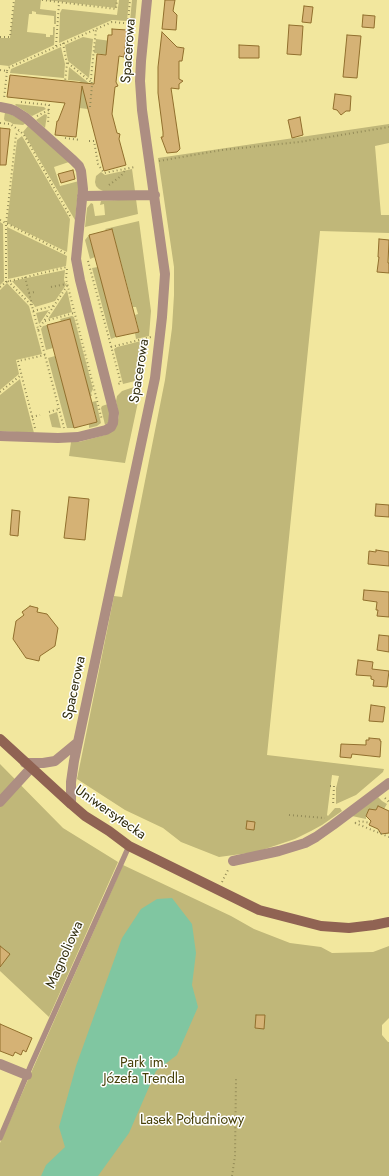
<!DOCTYPE html>
<meta charset="utf-8">
<style>
body{margin:0}
canvas{display:block;background:#f2e79e}
</style>
<canvas width="389" height="1176"></canvas>
<script>
const c = document.querySelector('canvas').getContext('2d');
c.lineJoin = 'round';
function fill(path, color) {
  c.fillStyle = color;
  c.fill(path, 'evenodd');
}
function shape(rows) {
  const path = new Path2D();
  for (const r of rows) {
    path.moveTo(r[0], r[1]);
    for (let i = 2; i < r.length; i += 2) path.lineTo(r[i], r[i + 1]);
  }
  return path;
}
function stroke(path, color, width, dash) {
  c.strokeStyle = color;
  c.lineWidth = width;
  c.lineCap = dash ? 'butt' : 'round';
  c.setLineDash(dash || []);
  c.stroke(path);
}
function drawText(font, color, halo, rows, align = 'center') {
  c.font = font + ' Jost,sans-serif';
  c.lineWidth = 3;
  c.setLineDash([]);
  c.textBaseline = 'middle';
  c.strokeStyle = halo;
  c.fillStyle = color;
  for (const [text, x, y, turn = 0] of rows) {
    c.save();
    c.translate(x, y);
    c.rotate((+turn || 0) * Math.PI / 180);
    c.textAlign = isNaN(turn) ? turn : align;
    if (halo) c.strokeText(text, 0, 0);
    c.fillText(text, 0, 0);
    c.restore();
  }
}
const green = shape([
 [15,0,41,0,40,9,56,11,56,24,54,24,54,16,36,14,36,12,32,11,32,14,29,14,27,32,46,34,46,37,50,37,50,35,53,35,53,27,55,27,54,45,9,66,0,65,0,38,10,38],
 [46,0,117,0,116,8],
 [119,0,129,0,127,21,112,20,59,43,60,13,62,9,117,15],
 [132,0,137,0,135,22,130,21],
 [83,37,93,39,89,78,68,61,65,45],
 [96,39,111,41,109,55,94,53],
 [61,47,65,64,64,78,10,73,11,69],
 [69,67,90,84,88,109,79,108,81,82,79,81,68,80],
 [16,104,44,107,46,109,32,116,23,110,15,105],
 [5,112,7,112,26,123,23,125,13,124,10,122,5,121,4,119],
 [45,114,47,115,45,128,36,120],
 [389,124,389,143,375,146,381,215,389,215,389,233,320,231,267,755,384,769,383,772,356,795,336,804,336,788,339,776,332,775,327,815,328,816,335,808,340,808,342,811,322,825,311,831,295,839,256,852,219,857,181,842,163,828,125,810,77,779,114,596,122,597,165,380,172,328,174,295,174,267,158,158],
 [28,126,69,162,54,167,60,186,79,181,75,220,23,132],
 [22,136,70,219,67,252,7,223,17,140],
 [132,169,135,191,103,191,99,189,96,186,95,182,96,176,101,172,105,175],
 [136,199,138,214,85,227,87,208,91,203,93,204,95,216,105,215,104,204,100,205,101,201],
 [139,221,151,311,149,336,136,339,135,333,139,331,135,315,138,314,136,307,133,307,112,229,106,230,105,229],
 [0,222,3,224,4,281,0,285],
 [7,227,67,256,66,266,8,279],
 [89,235,95,257,90,259,85,240],
 [98,267,116,337,111,339,92,268],
 [65,270,64,280,66,285,55,301,35,307,34,305,12,281],
 [7,283,29,306,42,354,16,360,19,374,0,390,0,290],
 [67,290,72,312,48,319],
 [49,310,40,323,39,324,36,313],
 [72,316,74,317,93,389,91,393,92,396,90,396,70,319,61,321,60,319],
 [47,325,53,348,46,350,41,329,43,326],
 [141,341,135,381,123,384,114,349,117,347],
 [55,356,68,403,74,428,67,428,48,358],
 [20,379,34,433,0,431,0,395],
 [134,387,133,395,138,402,125,463,69,456,71,442,79,442,105,435,117,424,119,416,116,401,117,396,122,391],
 [96,401,101,423,97,426,89,428,89,424,97,421,92,402],
 [108,404,111,416,108,423,105,425,101,408,102,406],
 [57,412,61,428,52,427,49,415],
 [0,764,63,828,118,862,49,1017,0,971],
 [378,797,382,801,387,804,384,809,378,806,375,811,370,810,366,815,366,819,352,816],
 [123,865,231,916,254,929,290,943,321,947,332,953,373,952,389,946,389,1018,382,1025,382,1035,388,1042,389,1042,389,1176,0,1176,0,1143]
]);
const water = shape([
 [172,898,192,924,196,953,192,985,198,1007,177,1055,156,1071,129,1133,98,1176,41,1176,46,1165,65,1147,59,1127,76,1066,122,938,141,909,157,899]
]);
const building = shape([
 [165,0,175,0,173,11,177,15,176,30,162,29,165,0],
 [304,6,313,7,311,23,302,22,304,6],
 [363,15,375,16,374,28,362,27,363,15],
 [289,25,303,26,301,55,287,54,289,25],
 [112,29,127,30,124,57,119,56,116,82,118,86,115,87,112,114,117,133,120,134,119,139,126,165,104,171,82,86,76,137,55,135,57,121,58,121,65,103,7,97,10,75,94,84,97,54,106,55,108,35,112,35,112,29],
 [162,32,177,47,184,48,182,61,179,61,179,79,183,81,179,84,179,89,171,88,180,149,177,152,167,153,161,137,163,137,163,132,158,93,158,67,162,32],
 [347,35,361,36,357,78,343,77,347,35],
 [239,45,259,46,259,58,239,58,239,45],
 [335,94,351,96,350,111,346,111,341,115,337,110,333,109,335,94],
 [300,117,303,135,292,138,288,120,300,117],
 [0,128,10,129,6,165,0,165,0,128],
 [73,170,75,179,61,183,58,174,73,170],
 [112,229,139,332,116,337,89,235,112,229],
 [379,239,389,240,388,263,389,263,389,273,377,272,379,257,378,257,379,239],
 [70,319,97,422,74,428,47,325,70,319],
 [69,497,89,499,85,540,64,538,69,497],
 [376,504,389,505,389,517,375,516,376,504],
 [12,510,20,511,18,536,10,535,12,510],
 [376,550,389,552,389,566,368,564,369,551,376,552,376,550],
 [364,590,389,592,389,617,377,616,378,610,376,610,377,602,363,600,364,590],
 [30,606,38,608,37,612,47,614,58,628,55,646,40,656,39,661,26,658,13,639,16,621,24,615,22,612,30,606],
 [379,635,389,636,389,652,377,650,379,635],
 [358,660,373,662,372,669,389,671,387,687,373,686,374,680,371,679,371,676,356,675,358,660],
 [371,705,385,707,383,722,369,721,371,705],
 [369,738,380,739,380,741,381,741,380,757,352,754,351,758,340,757,341,744,366,745,366,740,369,740,369,738],
 [378,806,389,811,389,833,381,834,378,829,369,825,371,821,366,816,369,809,376,810,378,806],
 [247,821,255,822,254,830,246,829,247,821],
 [0,946,10,954,0,967,0,946],
 [256,1015,265,1015,264,1029,255,1028,256,1015],
 [0,1024,32,1038,26,1052,23,1050,21,1055,15,1052,13,1056,0,1051,0,1024]
]);
const path = shape([
 [42,0,116,9,117,0],
 [128,23,130,0],
 [0,37,10,37,14,0],
 [63,43,67,64,65,81],
 [56,46,59,3],
 [68,63,91,82],
 [0,70,7,71,4,99],
 [7,71,8,68,112,22,134,24],
 [21,102,49,105,48,124],
 [90,107,92,85,91,78,96,29],
 [37,116,49,110],
 [0,123,10,124,20,131,24,135,70,216],
 [65,138,80,140],
 [89,141,94,141,98,164,104,173,135,167],
 [159,161,222,150,299,142,389,127],
 [109,185,121,176,126,169],
 [0,220,67,254],
 [88,261,121,383,118,384],
 [67,269,66,279,102,420],
 [25,277,32,305],
 [8,281,32,306,64,428],
 [6,282,6,224,16,135,19,131],
 [0,287,6,282,67,267],
 [51,287,67,284],
 [29,293,35,292],
 [33,311,53,306],
 [45,321,74,313],
 [38,330,67,286],
 [111,347,151,337],
 [0,392,21,375],
 [49,412,59,409],
 [32,417,40,415],
 [35,428,18,361,45,355],
 [330,786,334,786,333,806],
 [385,798,389,802],
 [289,815,325,818],
 [355,823,389,837],
 [355,823,360,821,370,823],
 [222,882,228,870],
 [232,1176,235,1156,236,1078]
]);
const service = shape([
 [0,1138,31,1065,129,846]
]);
const minor = shape([
 [0,107,10,109,15,111,26,118,73,160,79,166,81,171,83,189,76,259,80,280,114,413,113,423,111,427,106,430,78,437,58,438,0,436],
 [82,196,155,195],
 [25,763,43,763,55,761,78,742],
 [0,802,31,768],
 [71,804,71,782,74,761,155,378,162,317,165,274,142,110,140,81,141,61,147,0],
 [233,861,279,851,305,843,316,837,333,825,389,783],
 [0,1064,27,1075]
]);
const secondary = shape([
 [0,739,71,804,85,816,109,831,129,846,259,910,321,926,349,928,374,925,389,922]
]);
const streetNames = [
 ["Spacerowa",129,51,-86],
 ["Spacerowa",140,371,-81],
 ["Spacerowa",75,688,-78],
 ["Uniwersytecka",110,813,35],
 ["Magnoliowa",65,955,-66]
];
const parkNames = [
 ["Park im.",144,1064],
 ["Józefa Trendla",144,1080],
 ["Lasek Południowy",192,1121]
];
fill(green, '#c0b779');
fill(water, '#80c6a1');
fill(building, '#d5b275');
stroke(building, '#916f2d', 1);
stroke(path, '#948c58', 2, [1, 3]);
stroke(service, '#ad8e82', 5.5);
stroke(minor, '#ad8e82', 10);
stroke(secondary, '#906353', 10);
drawText('14px', '#312d0e', '#fff', streetNames);
drawText('14px', '#463f07', '#fff', parkNames);
</script>
